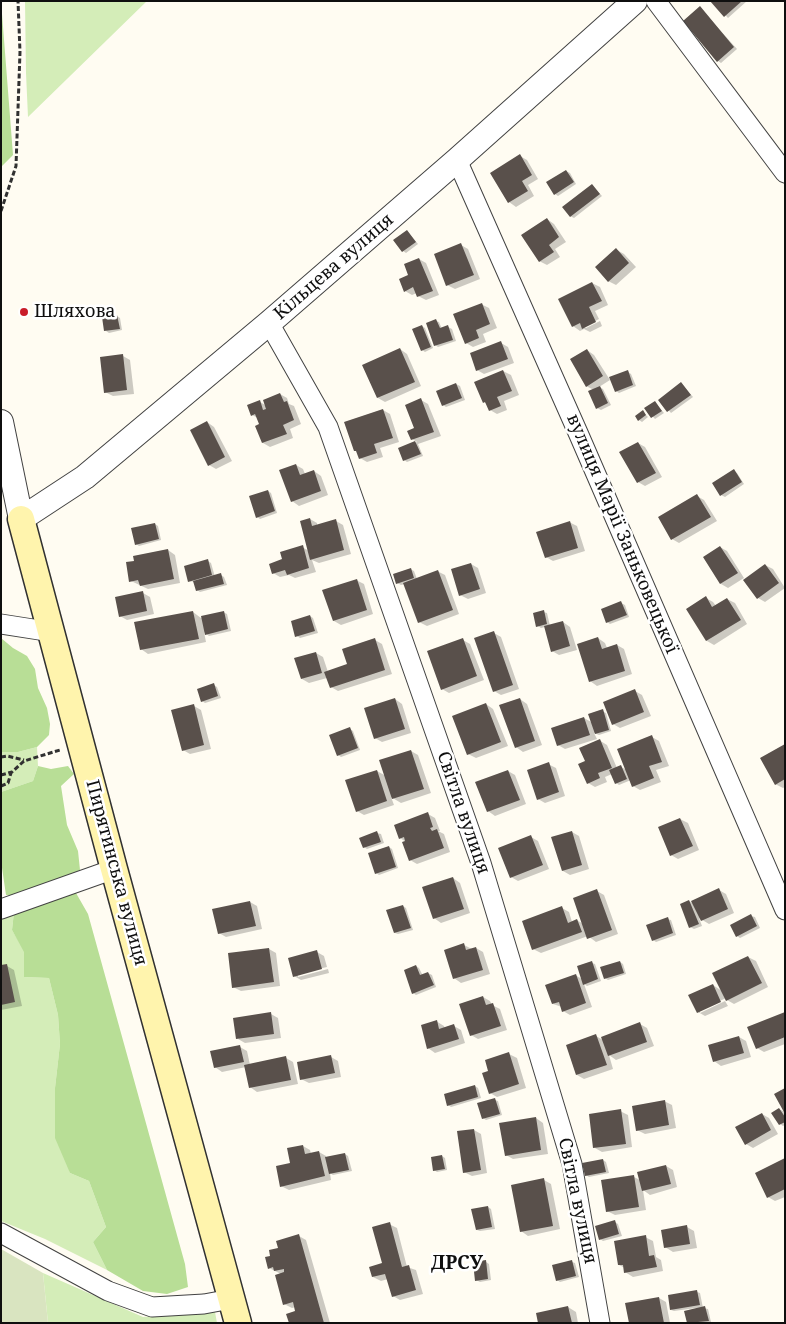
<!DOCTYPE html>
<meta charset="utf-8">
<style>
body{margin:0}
#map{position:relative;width:786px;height:1324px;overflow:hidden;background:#fffcf2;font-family:"Noto Serif",serif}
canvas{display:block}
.frame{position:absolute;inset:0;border:2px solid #0f0f0f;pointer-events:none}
</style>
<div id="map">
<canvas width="786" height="1324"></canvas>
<div class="frame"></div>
</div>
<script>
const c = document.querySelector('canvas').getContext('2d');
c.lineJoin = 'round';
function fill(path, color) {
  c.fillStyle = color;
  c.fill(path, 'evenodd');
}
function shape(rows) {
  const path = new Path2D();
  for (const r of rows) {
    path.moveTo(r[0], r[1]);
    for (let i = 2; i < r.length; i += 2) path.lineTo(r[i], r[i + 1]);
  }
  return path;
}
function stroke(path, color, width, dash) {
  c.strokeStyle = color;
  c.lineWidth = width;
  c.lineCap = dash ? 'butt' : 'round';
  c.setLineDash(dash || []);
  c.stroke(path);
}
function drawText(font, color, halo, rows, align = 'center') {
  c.font = font + ' "Noto Serif",serif';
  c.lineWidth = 5;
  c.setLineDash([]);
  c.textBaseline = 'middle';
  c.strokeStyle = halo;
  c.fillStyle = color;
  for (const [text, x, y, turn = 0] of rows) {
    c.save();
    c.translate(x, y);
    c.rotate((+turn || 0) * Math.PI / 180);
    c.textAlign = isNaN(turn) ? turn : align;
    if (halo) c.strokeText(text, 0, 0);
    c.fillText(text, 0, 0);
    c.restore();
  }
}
const green = shape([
 [25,1,147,1,28,117,26,73],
 [37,747,38,766,33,781,1,792,1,752,18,752],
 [14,912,12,930,25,952,24,977,49,978,58,1015,60,1044,55,1088,70,1173,89,1181,106,1227,93,1242,107,1270,45,1239,1,1221,1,916],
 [43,1273,143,1317,215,1312,217,1323,48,1323]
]);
const forest = shape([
 [1,1,13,155,1,167],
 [1,638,13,648,27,656,35,669,38,688,47,708,50,724,49,735,37,747,18,752,1,752],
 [38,766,51,769,68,766,74,774,61,786,67,825,78,851,80,870,68,878,17,896,6,895,1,861,1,792,33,781],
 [76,893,88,914,185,1264,188,1287,167,1294,143,1291,107,1270,93,1242,106,1227,89,1181,70,1173,55,1138,55,1088,60,1044,58,1015,49,978,24,977,24,952,12,930,14,912,56,895]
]);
const cemetery = shape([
 [1,1249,43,1273,48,1323,1,1323]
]);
const shadow = shape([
 [712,1,747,1,728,18],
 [700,8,737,49,721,63,718,61],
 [520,156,527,160,538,179,528,185,534,196,516,207,509,202,491,173],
 [566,171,570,173,576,184,558,196,555,194],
 [592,185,602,196,574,218,570,216],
 [547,219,554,224,566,242,555,249,560,257,547,265,539,261],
 [408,232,418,244,406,253,403,251],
 [461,245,468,249,480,279,455,289,447,285],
 [617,250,624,254,636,267,616,285,608,281],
 [419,259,426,263,439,295,426,300,418,296,417,293,412,295,405,291,410,276],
 [592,283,600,287,608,305,595,311,599,319,584,327,586,328,600,321,602,326,590,332,584,329,580,331,573,326],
 [481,304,489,308,497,328,483,334,486,342,473,347,466,343],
 [117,316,120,318,122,330,109,333,106,331],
 [436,321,439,322,442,329,448,327,452,329,456,341,438,347,435,345],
 [422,326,425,328,433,348,425,352,422,350],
 [501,343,508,347,514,363,484,374,477,370],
 [400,349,407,354,421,386,385,402,378,398],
 [587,350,594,355,610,380,599,387,603,389,611,405,601,410,597,408,594,390,586,386],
 [123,356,130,360,134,394,113,396,105,392],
 [503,371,511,375,519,395,504,401,507,410,497,414,490,410,488,404,484,402],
 [628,372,631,374,636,386,619,393,616,391],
 [456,384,460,386,465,400,446,407,443,405],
 [682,384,693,397,671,413,660,400],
 [280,394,287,398,289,404,294,406,301,424,290,429,293,438,270,447,263,443,261,425,258,418,252,415,260,402,267,406],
 [421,400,428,404,441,436,418,444,423,456,407,462,404,460,399,449,417,442,412,439,416,429],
 [655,403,664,413,655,419,646,409],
 [383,410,390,414,399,442,380,448,383,457,367,462,360,458],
 [643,412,648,417,642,422,639,420],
 [207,422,214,427,232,461,216,469,209,465],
 [638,443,645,447,662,477,645,486,638,482],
 [296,465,303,469,305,474,314,471,321,476,328,495,299,506,292,501],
 [734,471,737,473,744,484,725,497,721,495,714,483],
 [268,491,271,493,277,513,260,519,257,517],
 [697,496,704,500,717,521,679,543,672,539],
 [310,519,317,523,317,526,336,521,343,525,351,554,319,563,312,560,316,572,295,578,289,575,280,577,273,573,284,560,302,547,309,551],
 [569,522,577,526,585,551,553,561,546,557],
 [155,524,158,526,161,540,139,546,136,544],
 [720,547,727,551,744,578,728,588,721,584,704,558],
 [168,550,175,555,180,583,148,589,131,581],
 [208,561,211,563,215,577,221,575,224,577,227,585,200,592,197,590,195,582,189,581],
 [471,564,478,568,486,593,468,599,460,595],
 [765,565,773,569,785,588,765,602,758,598],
 [410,569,414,571,417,579,437,571,445,575,459,614,427,626,419,622,405,584,401,585,397,583],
 [356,580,364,584,373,614,341,625,334,621],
 [143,593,150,597,154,614,127,620,120,616],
 [706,598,713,602,716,606,727,599,735,603,747,624,714,645,707,641,687,609],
 [621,603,625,605,629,617,610,624,607,622],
 [193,612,201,618,223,612,227,614,231,631,209,636,204,632,206,642,148,654,141,649],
 [543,612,547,613,550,626,563,622,570,627,577,650,559,655,552,651,545,627,541,628,538,626],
 [310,616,313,618,318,633,300,638,297,636],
 [494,633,501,637,519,689,501,695,494,691],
 [598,638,605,643,607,648,617,645,624,649,632,674,597,686,590,681],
 [375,640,382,644,392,674,338,691,331,687,327,678,309,683,302,679,316,653,323,657,328,672,349,665],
 [463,640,470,644,484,680,449,693,442,689],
 [214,685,217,687,221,698,205,703,202,701],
 [635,691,642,695,651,716,620,728,613,724],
 [395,699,402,704,411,733,382,742,375,738],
 [520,699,527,704,542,745,523,752,516,747],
 [486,704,493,709,508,746,476,758,468,754],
 [194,706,201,710,211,749,190,754,183,750],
 [602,711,606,713,611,731,599,735,594,733,597,739,565,749,558,745,584,718,593,723],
 [350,729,353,731,360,750,341,757,338,755],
 [652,737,659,741,669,766,656,770,661,782,640,790,633,786,631,780,619,785,616,783,612,774,605,777,607,782,595,787,588,783,586,762,599,740,607,745,617,768,621,767,627,770],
 [785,745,785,787,783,788,775,784],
 [411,751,418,755,431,793,401,803,391,797,394,805,364,815,357,811,377,771,386,776],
 [548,764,556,768,565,796,545,803,538,799],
 [508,771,515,775,526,804,495,816,488,811],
 [428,814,435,818,440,831,438,831,444,834,450,852,417,864,410,860,406,842,400,838],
 [680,819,688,823,699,850,678,859,671,855],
 [572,832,579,836,589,869,570,875,563,871],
 [377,833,381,834,384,843,367,849,364,847],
 [531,837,538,841,549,869,518,881,511,877],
 [389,847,392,849,398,868,379,875,376,873],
 [453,878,460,883,470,913,441,923,434,918],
 [719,890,726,894,734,913,709,924,699,918,702,926,694,929,690,927,689,901,694,904],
 [597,891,604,895,618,934,596,942,588,936,541,953,533,949,562,908,569,912,572,922,577,920,583,924],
 [250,902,257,906,262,929,226,937,219,933],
 [403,906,406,908,413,930,398,934,395,933],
 [751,916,755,917,760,928,740,938,737,936],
 [667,919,671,920,676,935,656,942,653,940],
 [464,945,472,949,476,948,483,952,490,974,461,983,454,978],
 [269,949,276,953,280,986,241,991,233,987],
 [317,952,324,956,327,967,298,974,298,977,328,969,329,973,301,980,294,976],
 [748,957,756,961,768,987,734,1004,727,1000,726,998,724,999,700,1010,700,1013,725,1001,728,1006,705,1016,698,1012,713,985,722,991],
 [620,962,623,964,626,974,608,980,605,978],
 [592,963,595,964,601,981,587,986,584,984,592,1007,570,1015,563,1011,562,1007,553,1004,575,975,582,979],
 [7,966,14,970,22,1006,1,1010,1,967],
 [416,966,419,968,423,976,428,973,432,975,436,987,416,995,413,993],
 [483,997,490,1001,492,1005,500,1009,507,1030,478,1039,471,1035],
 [785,1013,785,1044,764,1052,757,1048],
 [271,1014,278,1018,281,1038,245,1043,238,1039],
 [436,1021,444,1026,445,1029,454,1026,461,1030,465,1043,435,1053,428,1048],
 [640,1024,647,1028,654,1046,616,1060,609,1055,613,1069,584,1079,577,1075,596,1036,603,1040],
 [739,1037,746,1041,751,1057,721,1066,714,1061],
 [240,1047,247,1051,250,1065,286,1058,293,1062,298,1084,257,1092,250,1087,246,1067,222,1072,215,1067],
 [509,1054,517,1058,526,1088,497,1097,490,1093,490,1072],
 [331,1057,338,1061,341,1077,309,1083,301,1079],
 [475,1086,478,1088,481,1098,451,1107,448,1105],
 [495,1100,498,1101,502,1115,486,1120,483,1118],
 [664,1101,672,1105,676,1128,645,1134,637,1130],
 [779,1109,785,1112,785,1125,783,1126,780,1124],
 [620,1111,628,1115,632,1147,602,1152,595,1148],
 [762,1114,769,1118,778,1134,753,1148,746,1144],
 [536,1118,543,1123,548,1154,513,1159,506,1155],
 [474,1130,481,1134,487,1173,472,1176,464,1172],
 [303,1146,310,1150,311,1154,319,1152,326,1156,326,1158,345,1154,348,1156,352,1171,333,1175,330,1173,331,1180,289,1190,281,1186,292,1164],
 [442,1156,445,1158,447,1170,437,1172,434,1170],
 [603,1160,606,1162,609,1173,589,1177,586,1175],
 [785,1160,785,1197,775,1201,768,1197],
 [666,1166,673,1170,677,1187,650,1195,643,1190,646,1210,615,1215,607,1211,634,1177,640,1180],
 [544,1180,551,1184,560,1229,528,1236,521,1231],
 [488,1207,491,1209,495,1229,480,1231,477,1230],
 [615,1222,618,1224,622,1236,603,1241,600,1239],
 [389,1224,397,1228,407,1267,416,1270,423,1294,400,1300,393,1296,388,1279,381,1281,373,1277,384,1264],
 [687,1227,694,1231,697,1248,673,1252,665,1247],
 [299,1236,306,1240,330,1323,290,1323,297,1312,296,1307,292,1308,284,1304,281,1274,269,1268,272,1257,279,1249],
 [645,1237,653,1241,656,1257,661,1260,663,1271,633,1277,625,1272,625,1268,619,1265],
 [486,1262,489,1264,491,1280,480,1282,476,1280],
 [572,1262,575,1263,579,1277,560,1282,557,1280],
 [697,1292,700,1293,703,1308,708,1309,711,1322,689,1323,696,1308,674,1311,671,1310],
 [659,1298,666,1302,670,1323,630,1323],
 [568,1307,576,1312,578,1323,539,1323]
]);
const building = shape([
 [710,1,742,1,724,17],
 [700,6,734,47,717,62,683,21],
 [520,154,532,175,522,181,528,191,508,203,490,173],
 [566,170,574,182,554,195,546,182],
 [592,184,600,194,570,217,562,207],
 [547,218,559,237,549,245,554,252,539,262,521,235],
 [407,230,416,242,402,252,393,240],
 [461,243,474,275,446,286,434,254],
 [616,248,629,263,608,282,595,267],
 [419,258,433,291,417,297,413,287,404,292,399,279,408,275,404,264],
 [592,282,602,301,589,307,596,322,582,329,580,323,572,327,558,299],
 [482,303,490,324,476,330,479,338,465,344,453,314],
 [117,315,120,329,104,331,102,317],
 [436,319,440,328,448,325,453,340,434,346,426,323],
 [422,325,431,347,421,351,412,329],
 [501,341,508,359,476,371,470,353],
 [400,348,415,382,377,398,362,365],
 [587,349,603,376,586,387,570,359],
 [123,354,127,390,104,393,100,357],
 [503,370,512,391,497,397,501,406,489,411,485,402,483,403,474,382],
 [628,370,633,385,615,392,609,377],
 [681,382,691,395,667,412,658,400],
 [456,383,462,398,442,406,436,391],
 [600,386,608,403,596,409,588,391],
 [280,393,284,402,287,401,294,420,283,425,287,434,262,443,255,426,259,424,255,414,251,416,247,405,260,400,263,410,266,409,263,400],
 [421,398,434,432,411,440,407,431,414,428,405,405],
 [655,401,662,411,651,418,644,408],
 [383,409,393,438,374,444,377,453,359,459,356,451,354,451,344,422],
 [643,410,646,415,638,421,635,416],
 [207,421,225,457,208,466,190,430],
 [415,441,421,454,403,461,398,448],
 [638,442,656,473,637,483,619,452],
 [296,464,300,475,314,470,321,491,291,502,279,470],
 [734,469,742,482,720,496,712,483],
 [268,490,275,511,256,518,249,496],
 [697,494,711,517,671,540,658,517],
 [310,518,312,526,336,519,344,550,310,560,300,521],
 [570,521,578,548,545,558,536,532],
 [155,523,159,539,135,545,131,528],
 [303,545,309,568,287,575,285,570,272,574,269,564,282,559,280,552],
 [720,546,738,573,720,584,703,557],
 [168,549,174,579,140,586,138,580,129,582,126,562,134,561,133,556],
 [208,559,212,575,188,582,184,566],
 [471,563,480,589,459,596,451,569],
 [765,564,779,583,757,599,743,580],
 [411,568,414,578,396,584,393,574],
 [438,570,453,610,418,623,403,583],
 [221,573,224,584,196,591,193,581],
 [357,579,367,610,333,621,322,590],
 [143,591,147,611,119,617,115,597],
 [706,596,712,607,727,598,741,620,706,641,686,609],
 [621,601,627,615,606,623,601,609],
 [544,610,547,624,536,627,533,613],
 [193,611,199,639,140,650,134,622],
 [224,611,228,629,205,635,201,616],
 [310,615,315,631,295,637,291,621],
 [563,621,570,646,551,652,544,626],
 [494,631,513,685,493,692,474,638],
 [598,637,602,649,617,644,625,671,589,682,577,644],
 [375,638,385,670,330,688,324,672,347,664,342,649],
 [463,638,477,676,441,690,427,651],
 [316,652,322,673,301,679,294,658],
 [214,683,218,696,201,702,197,689],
 [635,689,644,712,612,725,603,702],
 [395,698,405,729,374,739,364,708],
 [520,698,535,741,515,748,499,705],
 [486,703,501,742,467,755,452,716],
 [194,704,204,745,182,751,171,710],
 [603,709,609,730,595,734,588,714],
 [584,717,590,735,557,746,551,728],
 [350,727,358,748,337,756,329,735],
 [652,735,662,762,649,766,654,778,632,787,617,749],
 [600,739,612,768,598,773,600,778,587,784,578,764,585,761,579,748],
 [785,744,785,779,775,785,760,758],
 [411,750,424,789,392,799,379,760],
 [549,762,559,792,537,800,527,770],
 [621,765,627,779,615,784,609,770],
 [377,770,387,801,356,812,345,780],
 [508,770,520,800,487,812,475,782],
 [428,812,433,827,430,828,432,831,437,829,444,848,409,861,402,842,405,841,404,837,399,839,394,825],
 [680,818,693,846,670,856,658,827],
 [377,831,381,842,363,848,359,838],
 [572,831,582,865,562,871,551,837],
 [531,835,543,865,510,878,498,848],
 [389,846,396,867,375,874,368,853],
 [453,877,464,909,433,919,422,887],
 [719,888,728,909,701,921,691,901],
 [597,889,612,930,587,939,573,898],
 [689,900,699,924,689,928,680,904],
 [250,901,256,926,218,934,212,909],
 [403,905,411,928,394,933,386,910],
 [562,906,568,923,577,919,582,932,532,950,522,921],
 [751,914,757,926,736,937,730,925],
 [668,917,673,933,652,941,646,925],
 [464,943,466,950,476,947,483,970,453,979,444,950],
 [269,948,274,982,232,988,228,953],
 [317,950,322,969,293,977,288,958],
 [748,956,762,983,726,1001,712,973],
 [592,961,598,979,583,985,577,966],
 [620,961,624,973,604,979,600,967],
 [7,964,15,1002,1,1005,1,965],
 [416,965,420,975,428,972,434,985,412,994,404,970],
 [576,974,586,1003,562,1012,559,1002,552,1004,545,985],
 [713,984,721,1002,697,1013,688,995],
 [483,996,486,1005,493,1003,501,1026,470,1036,459,1004],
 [271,1012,274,1034,236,1039,233,1018],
 [785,1012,785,1037,756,1049,747,1027],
 [437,1020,439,1029,454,1024,459,1039,427,1049,421,1025],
 [640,1022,647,1042,608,1056,601,1037],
 [596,1034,607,1065,576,1075,566,1045],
 [739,1036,744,1053,713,1062,708,1045],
 [240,1045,244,1062,214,1068,210,1051],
 [509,1052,519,1084,489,1094,482,1073,488,1071,485,1060],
 [331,1055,335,1073,300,1080,297,1062],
 [286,1056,291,1080,249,1088,244,1065],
 [475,1085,478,1097,447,1106,444,1094],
 [785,1088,785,1114,774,1094],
 [495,1098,500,1114,482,1119,477,1103],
 [665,1100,669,1125,636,1131,632,1106],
 [779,1108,785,1117,785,1122,779,1125,771,1113],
 [621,1109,626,1144,593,1148,589,1114],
 [762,1113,771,1130,745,1145,735,1127],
 [536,1117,541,1150,505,1156,499,1123],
 [474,1129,481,1170,463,1173,457,1131],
 [303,1145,305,1154,319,1151,325,1176,280,1187,276,1166,290,1163,287,1148],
 [345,1153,349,1170,329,1174,325,1157],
 [442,1155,445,1169,433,1171,431,1157],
 [785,1158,785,1189,767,1198,755,1173],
 [603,1159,606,1172,585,1176,582,1163],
 [666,1165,671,1184,642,1191,637,1172],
 [634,1175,639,1207,606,1212,601,1180],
 [544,1178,553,1226,520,1232,511,1185],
 [488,1206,492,1227,476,1230,471,1209],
 [615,1220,619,1234,599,1240,595,1226],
 [390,1222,402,1267,409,1265,416,1290,392,1297,385,1274,372,1277,369,1267,382,1263,372,1227],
 [687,1225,690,1244,664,1248,661,1230],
 [299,1234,324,1323,289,1323,286,1314,295,1311,293,1302,283,1305,275,1275,284,1272,284,1269,274,1271,273,1267,268,1269,265,1257,270,1256,269,1250,278,1248,276,1241],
 [646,1235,649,1256,654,1255,657,1267,624,1273,623,1265,618,1265,614,1241],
 [486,1260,488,1279,475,1281,473,1262],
 [572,1260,576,1276,556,1281,552,1265],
 [697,1290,700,1305,670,1310,668,1295],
 [659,1297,664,1323,629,1323,625,1303],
 [568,1306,572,1323,538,1323,536,1313],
 [705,1306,709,1321,687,1323,684,1311]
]);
const path = shape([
 [1,211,16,166,20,52,18,1],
 [1,757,7,756,24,760],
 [1,775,12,772,24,761,60,750],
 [1,786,8,783,11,773]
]);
const minor = shape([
 [656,1,785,173],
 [457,160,579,435,785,910],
 [269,323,328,427,481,863,572,1164,600,1323],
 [1,624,52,632],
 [1,909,114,869],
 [1,1233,108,1291,152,1307,204,1304,231,1299]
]);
const tertiary = shape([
 [1,422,21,519,85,477,269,323,457,160,635,1]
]);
const secondary = shape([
 [21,519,114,869,238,1323]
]);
const markers = [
 [24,312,5,"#c91d29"]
];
const streetNames = [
 ["Кільцева вулиця",334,267,-41],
 ["вулиця Марії Заньковецької",622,534,67],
 ["Світла вулиця",463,813,71],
 ["Пирятинська вулиця",116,873,75],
 ["Світла вулиця",577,1201,78]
];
const poiNames = [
 ["Шляхова",34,312]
];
const neighbourhoodNames = [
 ["ДРСУ",457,1264]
];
fill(green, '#d4edb8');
fill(forest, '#b8de96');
fill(cemetery, '#d9e4c0');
fill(shadow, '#0003');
fill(building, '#59504b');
stroke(minor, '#424242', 21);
stroke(tertiary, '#424242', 26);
stroke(secondary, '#313131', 29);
stroke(path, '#313131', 3, [5, 2.5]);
stroke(minor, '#fff', 19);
stroke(tertiary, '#fff', 24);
stroke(secondary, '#fff4ad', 26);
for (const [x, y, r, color] of markers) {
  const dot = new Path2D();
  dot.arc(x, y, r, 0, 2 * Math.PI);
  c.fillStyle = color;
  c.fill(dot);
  stroke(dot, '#fff', 2);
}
drawText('18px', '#0f0f0f', '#fff', streetNames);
drawText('18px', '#0f0f0f', '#fff', poiNames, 'left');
drawText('bold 19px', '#0f0f0f', '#fff', neighbourhoodNames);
</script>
